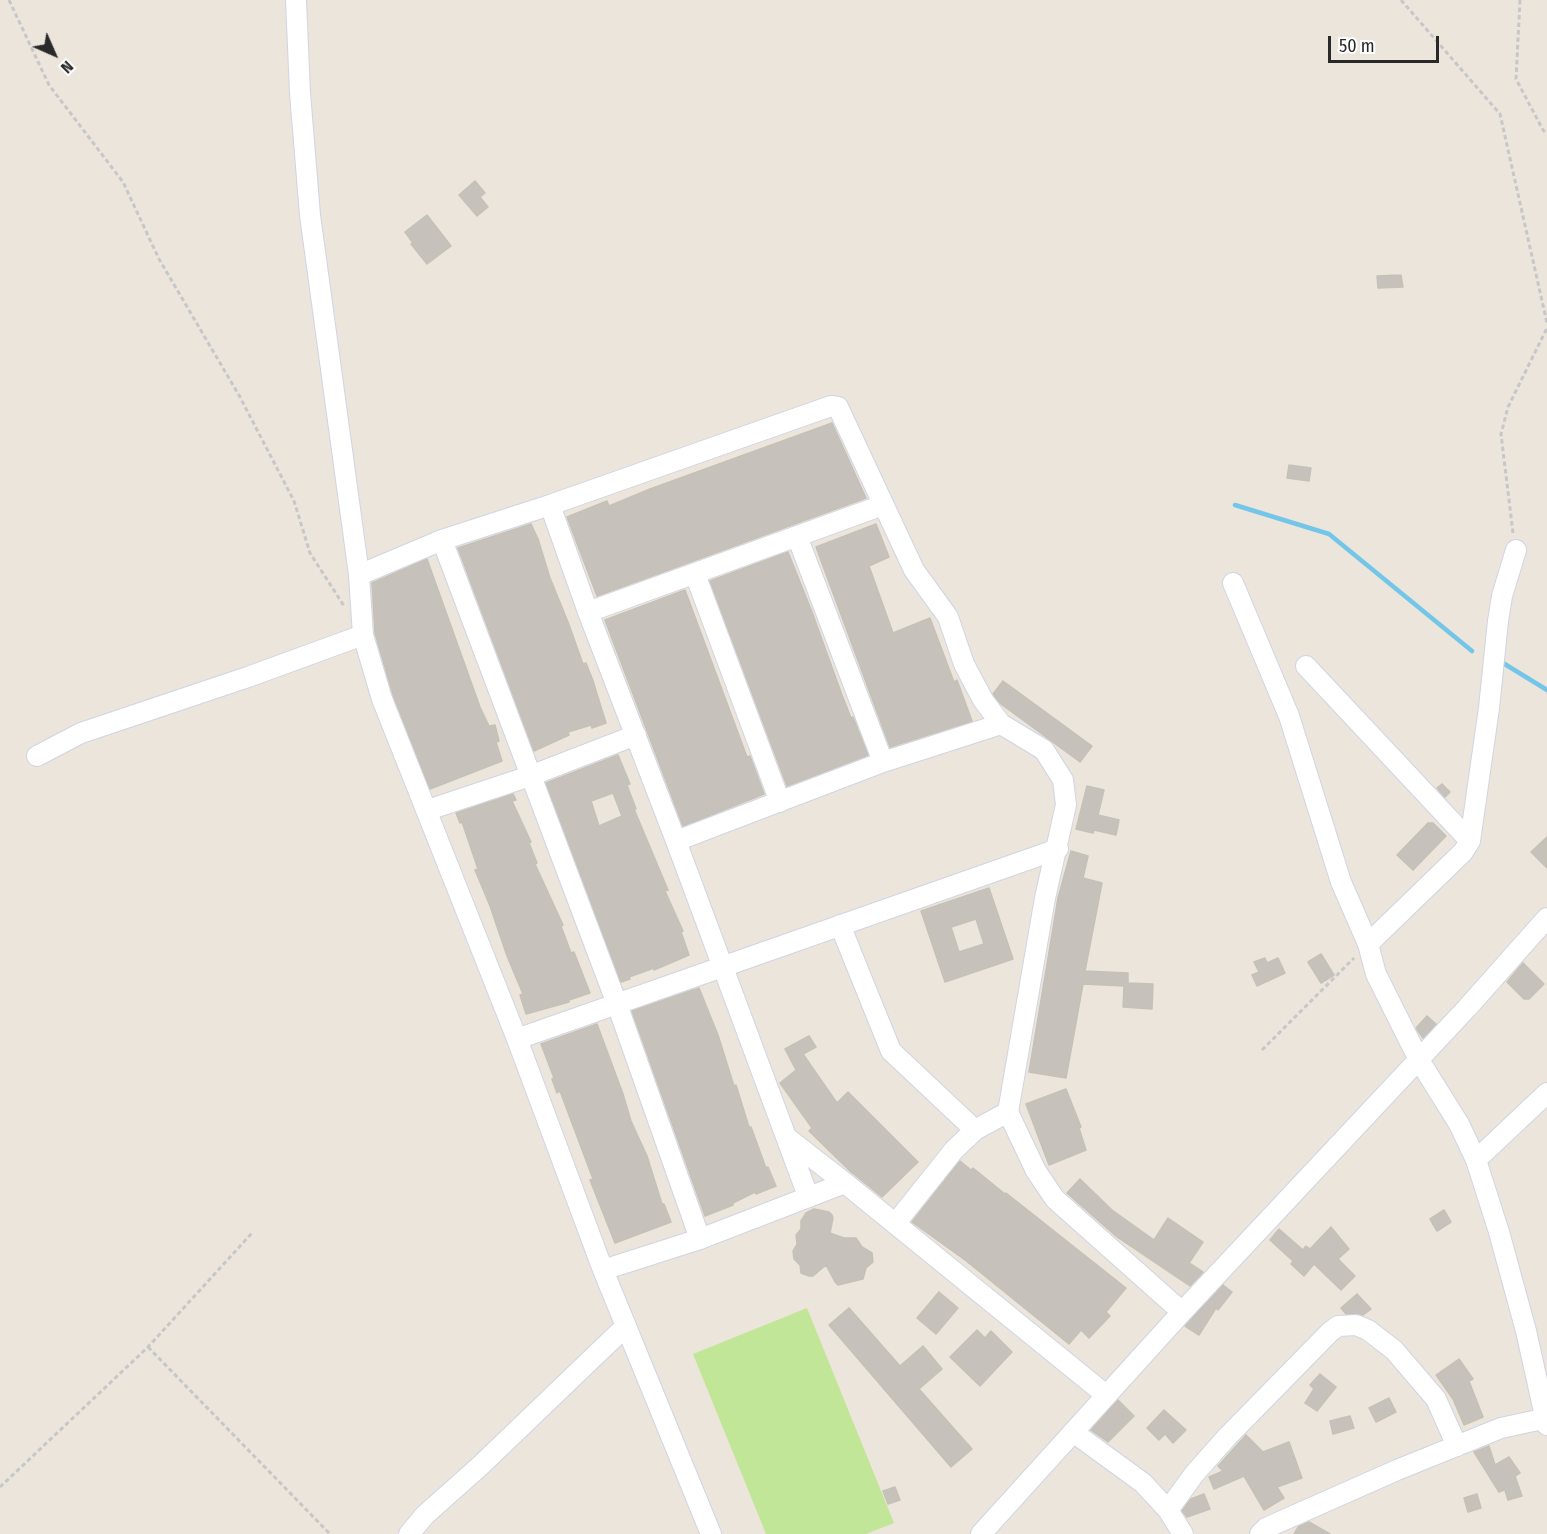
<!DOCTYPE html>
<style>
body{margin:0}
#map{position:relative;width:1547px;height:1534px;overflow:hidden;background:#ebe5dc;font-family:"Fira Sans Condensed",sans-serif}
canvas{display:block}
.north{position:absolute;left:24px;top:24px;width:60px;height:60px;-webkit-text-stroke:4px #fff;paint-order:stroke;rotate:135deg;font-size:16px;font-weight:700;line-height:24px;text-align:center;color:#292929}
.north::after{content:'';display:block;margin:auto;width:21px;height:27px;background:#292929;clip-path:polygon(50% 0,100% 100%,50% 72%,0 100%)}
.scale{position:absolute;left:1328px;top:36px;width:111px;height:27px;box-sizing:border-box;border:3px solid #292929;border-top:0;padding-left:8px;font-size:18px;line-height:21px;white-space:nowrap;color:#292929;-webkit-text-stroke:4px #fff;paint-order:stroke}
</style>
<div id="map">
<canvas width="1547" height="1534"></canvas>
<div class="north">N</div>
<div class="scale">50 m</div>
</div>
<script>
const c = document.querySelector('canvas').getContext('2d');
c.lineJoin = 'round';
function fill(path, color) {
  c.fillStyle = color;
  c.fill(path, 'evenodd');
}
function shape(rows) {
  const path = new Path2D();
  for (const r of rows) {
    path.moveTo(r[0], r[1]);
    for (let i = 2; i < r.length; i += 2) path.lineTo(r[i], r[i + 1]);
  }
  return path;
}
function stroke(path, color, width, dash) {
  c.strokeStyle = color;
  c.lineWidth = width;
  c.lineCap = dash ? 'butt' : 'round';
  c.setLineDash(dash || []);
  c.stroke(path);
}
const pitch = shape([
 [807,1308,894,1523,866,1534,766,1534,693,1354]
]);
const stream = shape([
 [1235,505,1329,534,1472,651],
 [1503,663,1547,690]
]);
const building = shape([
 [475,181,485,193,480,197,488,207,477,216,459,195,475,181],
 [427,215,451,246,427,264,411,244,413,243,405,232,427,215],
 [1401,275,1403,287,1378,288,1377,276,1401,275],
 [832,423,866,498,597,596,567,517,607,501,609,506,650,489,832,423],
 [1289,465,1311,468,1309,481,1287,478,1289,465],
 [531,524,538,539,550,578,568,622,583,664,586,663,593,681,606,723,592,728,591,725,568,732,569,735,534,751,458,548,531,524],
 [876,524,889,557,869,566,893,633,930,618,954,682,957,680,972,721,890,747,816,547,876,524],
 [788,552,812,612,842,695,851,718,853,717,868,755,787,786,710,581,788,552],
 [427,559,480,707,489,726,495,725,499,741,496,742,502,761,430,789,393,695,375,633,372,583,427,559],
 [685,590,747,757,750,756,764,794,683,826,605,620,685,590],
 [1003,681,1092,746,1080,762,1001,704,993,694,1003,681],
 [618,755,630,784,627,785,636,809,634,809,668,890,665,891,683,931,681,932,689,955,654,970,654,968,629,977,630,979,621,982,546,783,618,755],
 [613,793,622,816,599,826,591,801,613,793],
 [1442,784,1450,792,1445,797,1437,788,1442,784],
 [1087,786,1104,790,1098,815,1119,820,1116,835,1094,830,1093,833,1076,829,1087,786],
 [513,794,516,800,512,801,531,842,529,843,537,863,535,864,563,925,561,926,571,953,574,952,590,993,569,1000,569,1002,526,1014,520,995,523,994,507,956,490,906,475,870,478,869,462,822,460,823,456,813,513,794],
 [1428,823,1433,823,1446,836,1413,870,1397,855,1428,823],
 [1547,837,1547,868,1531,852,1547,837],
 [1071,851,1088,856,1083,878,1102,883,1085,971,1128,973,1128,983,1153,984,1152,1009,1123,1007,1124,986,1083,984,1066,1078,1029,1072,1058,898,1071,851],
 [989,888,1013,959,945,982,921,911,989,888],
 [976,919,984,944,959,952,951,927,976,919],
 [1321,954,1334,975,1321,983,1308,962,1321,954],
 [1265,958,1267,963,1278,958,1285,973,1257,986,1252,975,1259,972,1254,962,1265,958],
 [1523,963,1544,984,1529,999,1524,999,1507,982,1523,963],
 [699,988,718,1035,734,1086,736,1085,749,1127,751,1127,766,1168,768,1167,776,1186,756,1194,755,1192,733,1203,733,1205,705,1216,632,1011,699,988],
 [1427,1016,1436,1024,1423,1038,1416,1028,1427,1016],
 [597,1024,623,1094,631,1121,647,1156,662,1204,664,1204,671,1222,615,1243,590,1180,593,1179,560,1091,557,1093,552,1079,554,1078,541,1044,597,1024],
 [809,1036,816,1047,803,1054,837,1103,848,1092,918,1162,882,1197,850,1171,809,1131,812,1128,780,1083,796,1070,785,1049,809,1036],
 [1066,1089,1081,1127,1079,1128,1086,1150,1049,1165,1026,1104,1066,1089],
 [960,1161,971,1170,973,1168,1005,1194,1006,1193,1126,1288,1106,1312,1110,1316,1089,1338,1081,1330,1069,1344,965,1260,912,1222,960,1161],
 [1080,1179,1112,1210,1154,1240,1168,1218,1203,1242,1189,1263,1203,1272,1190,1286,1117,1237,1067,1193,1080,1179],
 [814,1209,829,1212,832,1215,833,1218,830,1233,844,1238,856,1238,862,1247,872,1253,873,1262,866,1268,863,1279,838,1285,835,1282,826,1265,813,1276,809,1276,801,1273,800,1265,794,1259,793,1251,797,1244,796,1235,801,1229,801,1221,806,1213,814,1209],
 [1444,1210,1451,1222,1437,1231,1430,1219,1444,1210],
 [1331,1227,1349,1249,1338,1259,1355,1276,1341,1290,1314,1264,1304,1276,1291,1264,1293,1261,1270,1240,1279,1229,1303,1250,1306,1246,1310,1249,1331,1227],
 [1223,1285,1232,1292,1218,1310,1216,1308,1199,1335,1185,1326,1223,1285],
 [939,1292,958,1308,936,1334,917,1318,939,1292],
 [1357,1294,1371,1309,1363,1315,1346,1314,1341,1308,1357,1294],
 [849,1308,900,1366,923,1346,942,1369,919,1389,972,1449,951,1467,829,1325,849,1308],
 [977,1330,985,1338,991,1331,1012,1352,980,1386,950,1357,977,1330],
 [1459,1359,1473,1379,1469,1381,1483,1417,1464,1425,1453,1399,1436,1375,1459,1359],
 [1320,1374,1336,1387,1317,1411,1305,1403,1314,1389,1310,1385,1320,1374],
 [1389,1398,1396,1412,1376,1422,1369,1408,1389,1398],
 [1118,1400,1134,1416,1108,1442,1091,1430,1118,1400],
 [1164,1410,1186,1430,1173,1443,1165,1434,1159,1440,1147,1428,1164,1410],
 [1350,1416,1354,1428,1333,1434,1330,1421,1350,1416],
 [1246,1435,1263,1452,1289,1442,1302,1478,1277,1487,1284,1498,1264,1510,1244,1476,1214,1489,1209,1477,1223,1471,1218,1466,1246,1435],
 [1489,1446,1495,1465,1509,1457,1520,1473,1515,1476,1522,1496,1508,1500,1503,1484,1504,1490,1499,1492,1474,1452,1489,1446],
 [895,1487,900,1500,888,1504,883,1491,895,1487],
 [1204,1494,1210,1509,1187,1517,1182,1511,1191,1499,1204,1494],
 [1477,1494,1481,1508,1468,1512,1464,1498,1477,1494],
 [1309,1522,1330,1534,1294,1534,1298,1527,1309,1522]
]);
const path = shape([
 [9,0,49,85,123,182,159,259,240,397,294,501,310,553,344,606],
 [1401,0,1500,114,1547,323],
 [1520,0,1516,79,1543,130,1547,134],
 [1513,533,1501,434,1508,407,1547,328],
 [1262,1050,1354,958],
 [148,1347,330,1534],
 [0,1487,148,1347,252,1233]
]);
const minor = shape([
 [296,0,300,93,310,215,359,575,363,635,382,699,517,1039,603,1270,711,1534],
 [550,505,588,612,676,841,808,1196],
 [797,536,883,762],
 [442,540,617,1004,700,1239],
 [695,574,780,802],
 [359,575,442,540,550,505,831,406,838,407,914,570,948,617,964,664,983,700,1001,724,1044,750,1063,780,1066,805,1045,898,1008,1112,975,1130,954,1150,895,1224],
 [1233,583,1289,716,1341,882,1368,944,1376,974,1419,1060,1459,1124,1476,1160,1499,1232,1526,1331,1547,1425],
 [588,612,883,505],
 [1306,666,1470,841,1463,852,1368,944],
 [37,756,81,733,248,677,363,635],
 [428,810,530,776,636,735],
 [676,841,883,762,1001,724],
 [1470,841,1489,708,1498,621,1502,596,1516,550],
 [840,925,891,1051,975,1130],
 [517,1039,1058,849],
 [1008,1112,1036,1171,1055,1199,1182,1312],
 [786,1137,845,1183,1106,1395],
 [1476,1160,1547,1093],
 [603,1270,700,1239,845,1183],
 [1073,1432,1143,1483,1168,1510,1183,1534],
 [1168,1510,1195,1473,1227,1437,1330,1332,1338,1326,1356,1325,1368,1330,1394,1350,1436,1399,1457,1446],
 [409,1534,425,1515,480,1466,626,1326],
 [981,1534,1182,1312,1467,1008,1547,918],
 [1260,1534,1266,1528,1397,1470,1501,1428,1547,1418]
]);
fill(pitch, '#c2e697');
stroke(stream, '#74c6e8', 4.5);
fill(building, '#c6c2bb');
stroke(building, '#c6c1b6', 1.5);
stroke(minor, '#d1d4e2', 22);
stroke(path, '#c7c7c7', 3, [4.5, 3]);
stroke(minor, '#fff', 20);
</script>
